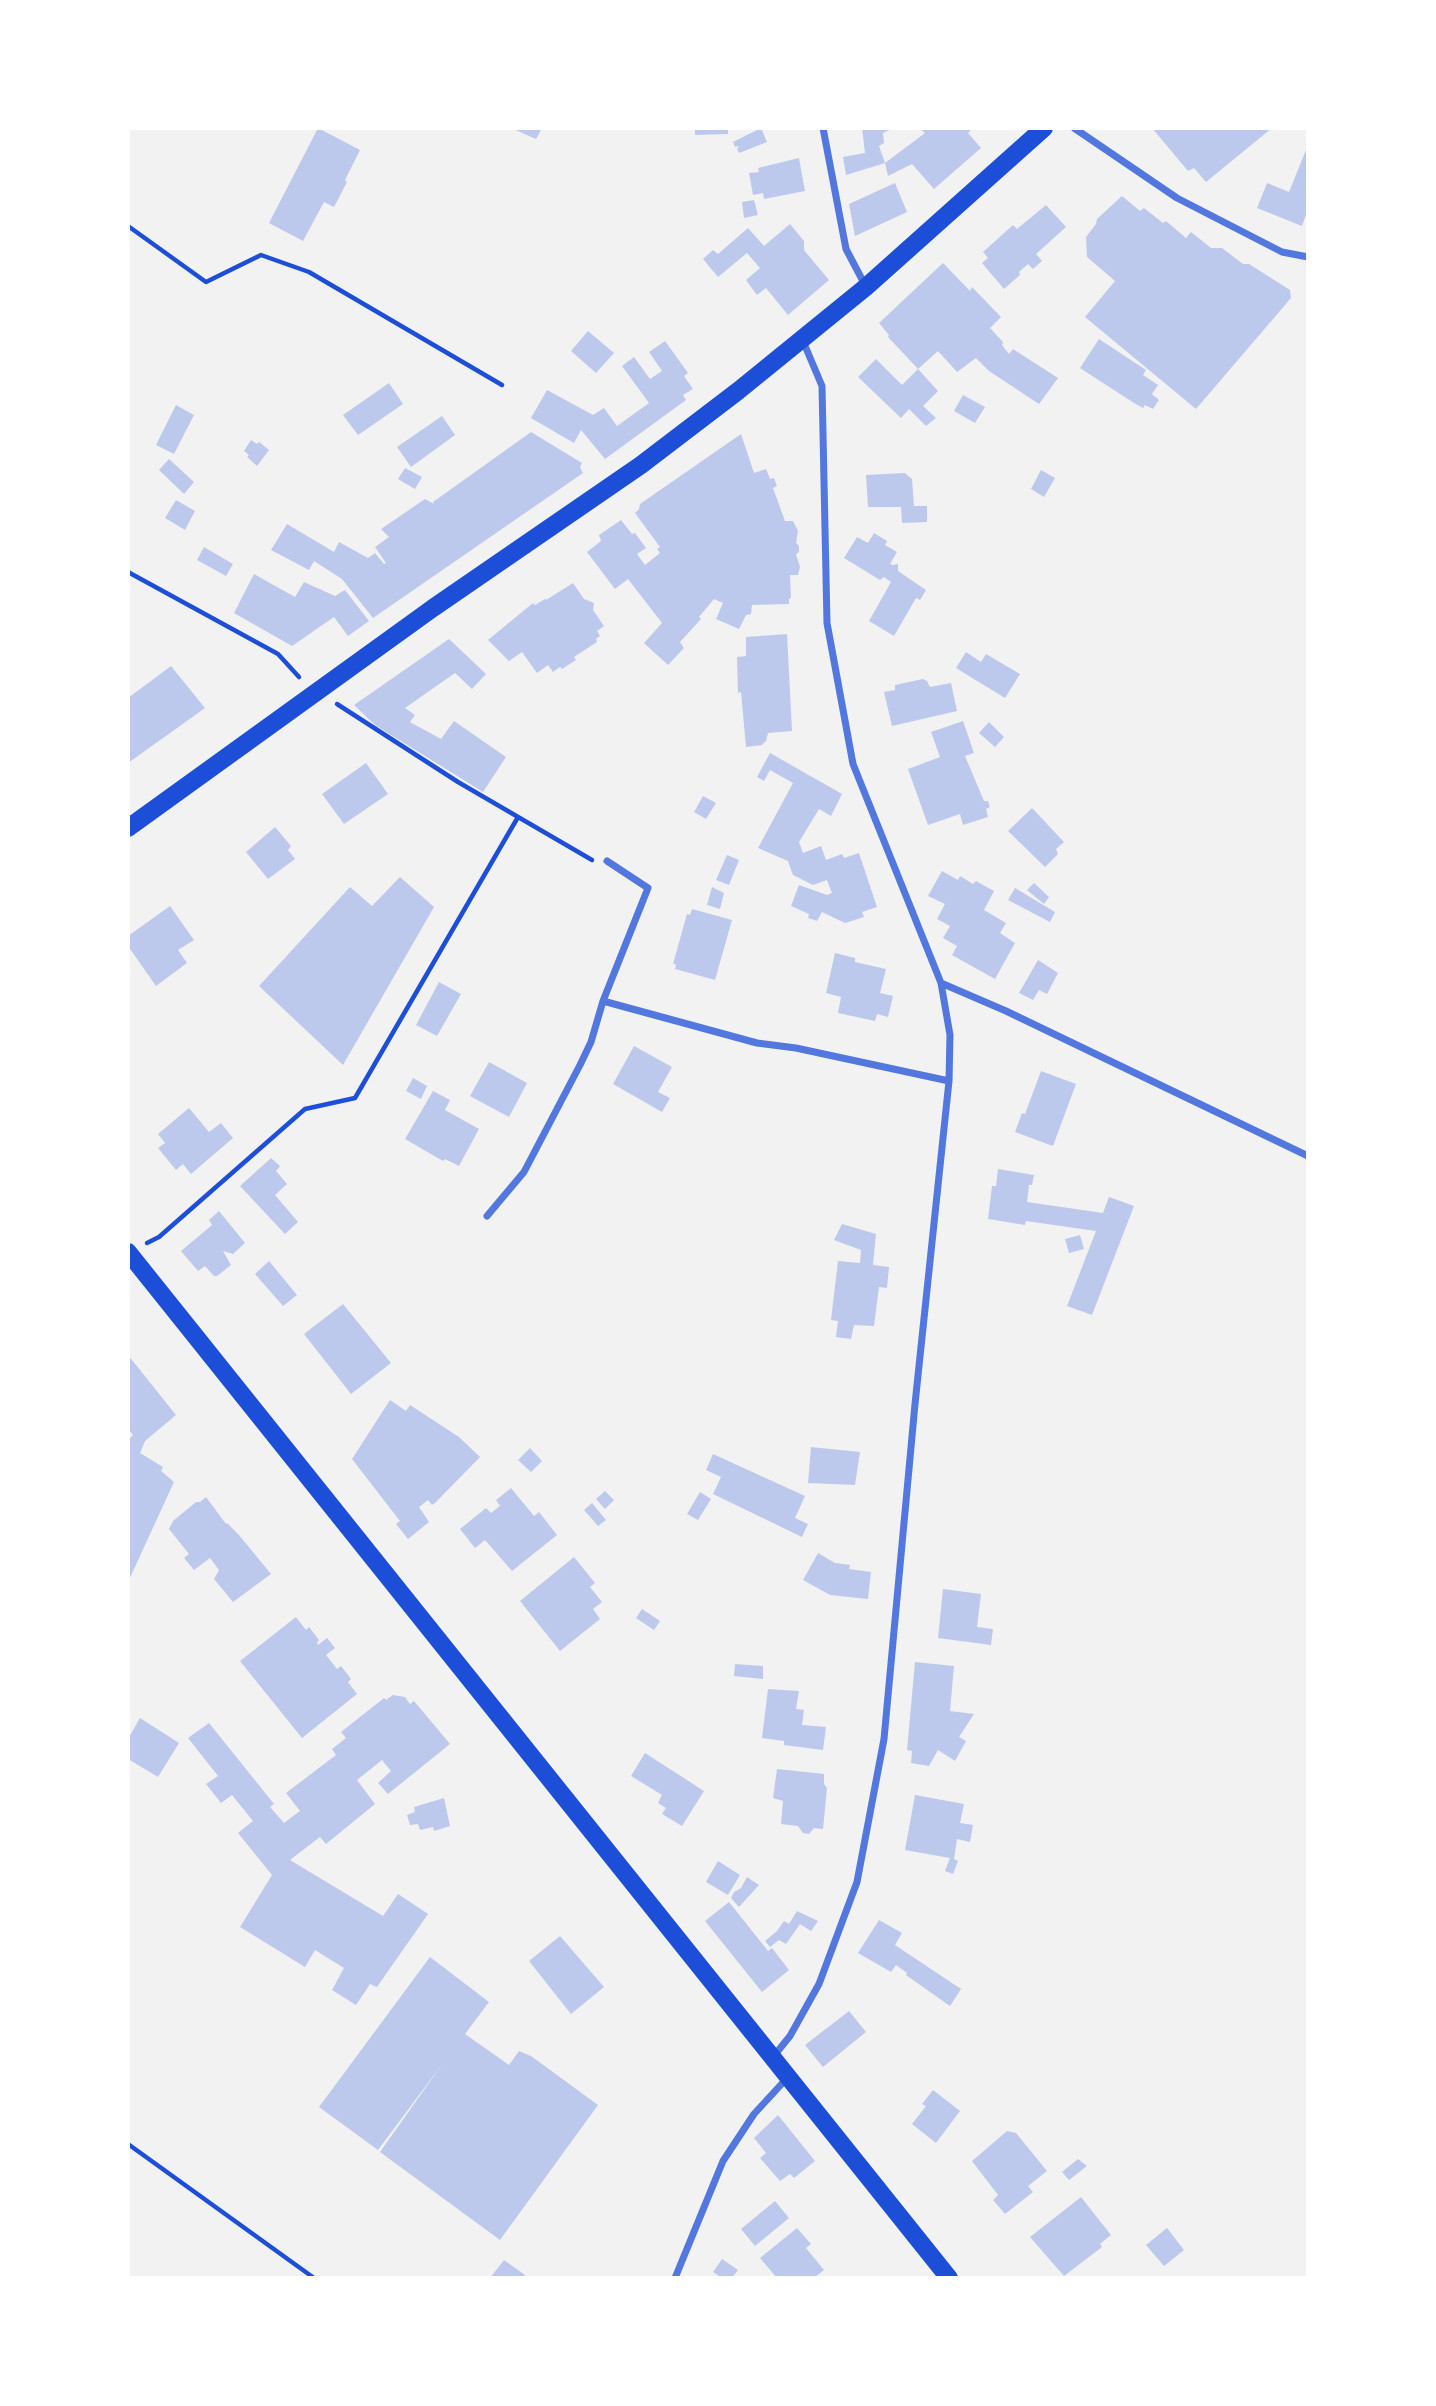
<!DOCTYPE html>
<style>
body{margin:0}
#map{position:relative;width:1436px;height:2406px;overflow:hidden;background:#f2f2f2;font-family:Quicksand,sans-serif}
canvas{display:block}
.frame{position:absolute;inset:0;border:130px solid #fff;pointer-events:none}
</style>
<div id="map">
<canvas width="1436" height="2406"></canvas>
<div class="frame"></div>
</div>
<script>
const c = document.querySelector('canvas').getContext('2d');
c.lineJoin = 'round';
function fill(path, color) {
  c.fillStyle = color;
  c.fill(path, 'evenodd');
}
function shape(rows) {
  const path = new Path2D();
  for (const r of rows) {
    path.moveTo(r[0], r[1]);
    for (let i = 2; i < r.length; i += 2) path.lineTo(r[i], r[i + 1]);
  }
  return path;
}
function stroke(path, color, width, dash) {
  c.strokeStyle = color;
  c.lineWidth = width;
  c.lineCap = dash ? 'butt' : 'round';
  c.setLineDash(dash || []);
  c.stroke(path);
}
const building = shape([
 [318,128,360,150,345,180,347,182,334,207,324,202,303,241,269,223],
 [511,128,542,128,536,139],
 [695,128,728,128,728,134,695,135],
 [761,128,767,142,739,153,737,149,739,146,735,147,733,142],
 [862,128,894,128,883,133,884,143,879,146,885,163,846,175,843,157,865,153],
 [919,128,971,128,972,129,968,133,981,148,934,189,912,164,888,176,885,163,925,133],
 [1152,128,1272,128,1206,182,1194,168,1188,171],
 [1308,145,1308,209,1302,226,1257,208,1267,183,1289,192],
 [799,158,805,191,764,199,763,193,753,195,749,173,759,172,758,168],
 [895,183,907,212,855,236,849,204],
 [1122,196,1140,211,1144,208,1163,223,1166,221,1186,238,1191,232,1211,248,1222,248,1243,264,1249,264,1290,290,1291,298,1196,409,1085,317,1115,281,1087,257,1086,237,1096,224,1097,219],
 [754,200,758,215,744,218,742,202],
 [1046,205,1066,227,1036,254,1042,261,1033,269,1028,264,1019,272,1020,275,1004,289,982,263,988,258,983,252,1013,225,1017,229],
 [790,224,804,241,804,250,829,280,788,315,766,288,757,295,746,280,760,268,747,253,718,277,703,259,713,250,718,254,748,228,764,246],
 [943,263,970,291,972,287,1001,317,990,328,1003,342,1002,345,1009,354,1013,349,1058,378,1039,404,989,371,976,358,957,372,938,351,918,369,938,391,923,406,936,418,926,426,909,409,901,418,858,377,876,359,902,385,918,369,888,337,889,335,879,323],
 [588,331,614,353,596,373,571,351],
 [1099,339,1146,370,1143,375,1158,385,1152,394,1159,400,1153,409,1145,405,1143,408,1134,403,1080,368],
 [665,341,688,373,684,376,693,389,683,395,686,400,605,459,581,430,574,443,531,418,547,390,593,415,604,408,617,426,649,403,622,366,634,357,650,379,662,371,649,352],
 [389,383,403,404,358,435,343,415],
 [963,395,985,407,975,423,954,411],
 [176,405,194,415,174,454,156,445],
 [442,416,455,435,411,467,397,447],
 [531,432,582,463,580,467,583,473,373,618,342,579,314,561,309,570,271,550,287,524,334,552,339,542,368,558,375,553,384,564,386,563,375,547,389,537,381,529,425,499,434,504,433,502],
 [741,434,754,473,766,469,770,479,774,478,777,486,773,488,785,521,793,521,798,531,796,543,799,546,799,552,796,554,800,567,798,575,790,575,791,598,789,599,789,604,752,605,751,614,746,615,739,629,716,619,723,603,714,599,699,617,701,619,680,642,684,648,668,665,644,643,662,623,628,579,615,589,587,552,601,541,599,535,621,520,632,534,635,533,646,548,637,554,645,565,660,553,657,549,660,547,635,513,639,509,640,504],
 [251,440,257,444,259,442,269,450,257,466,247,457,249,455,244,451],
 [169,459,194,482,184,494,159,470],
 [405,468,422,477,415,489,398,479],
 [1041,470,1055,478,1044,497,1031,489],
 [905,473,912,479,914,506,927,506,927,522,902,523,901,507,868,507,866,475],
 [176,500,195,511,185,530,165,518],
 [874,533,887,541,885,545,897,552,890,564,893,565,898,564,898,571,926,590,920,600,916,598,894,636,869,621,891,582,884,577,880,580,844,558,857,537,868,543],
 [204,547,233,564,226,576,197,560],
 [254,574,295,597,304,582,335,596,345,590,369,621,348,636,334,617,292,646,234,613],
 [573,583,584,599,594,603,593,610,604,626,597,631,600,636,596,639,597,642,574,657,576,660,562,669,560,667,553,672,548,665,537,673,522,652,509,661,488,640,533,603,535,605,545,599,546,600],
 [787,634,792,731,768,733,766,741,762,745,746,747,741,692,738,693,737,657,746,656,746,637],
 [449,639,486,674,472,689,455,673,405,708,415,715,410,722,441,739,454,721,506,757,483,792,375,725,354,705],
 [966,652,981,662,986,654,1020,674,1005,698,956,668],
 [171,666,205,708,128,763,128,698],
 [923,679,927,681,930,687,951,683,957,711,892,726,884,692,895,690,895,685],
 [963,721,974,753,965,756,984,801,988,801,990,807,986,809,988,817,963,825,960,814,928,825,908,769,940,757,931,732],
 [989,722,1004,737,995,747,979,733],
 [770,753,842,794,831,816,819,809,799,842,803,853,821,846,826,860,842,854,844,858,859,853,877,907,862,912,864,917,845,923,822,912,817,921,808,918,809,914,791,906,799,885,827,895,832,893,827,880,813,885,793,875,788,861,758,848,793,783,770,770,764,781,757,777],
 [366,763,388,794,344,824,322,794],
 [703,796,716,803,706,819,694,812],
 [1032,808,1064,842,1056,849,1058,854,1045,867,1008,831],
 [275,827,291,846,288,850,295,859,268,879,246,852],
 [727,855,739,860,729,885,716,880],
 [942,871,958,880,960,876,973,884,976,881,994,891,984,910,1006,923,1000,933,1015,943,995,979,952,955,957,946,943,938,950,926,937,919,945,904,928,896],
 [400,877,434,907,343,1065,259,986,350,887,372,906],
 [1034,883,1049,897,1044,904,1027,890],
 [712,887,724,893,720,909,707,905],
 [1015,888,1055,912,1050,922,1008,900],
 [170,906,194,940,178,950,187,963,156,986,128,946,128,936],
 [692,909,732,920,715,980,675,969,676,964,673,964,687,914,690,915],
 [835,953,855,958,855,962,886,969,880,993,893,996,888,1017,877,1014,875,1021,838,1013,841,997,826,993],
 [1038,960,1058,973,1047,994,1039,990,1033,1000,1019,993],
 [439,982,461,994,437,1036,416,1025],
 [634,1046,672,1067,658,1092,670,1098,662,1112,613,1084],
 [489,1062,527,1083,509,1117,470,1096],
 [1041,1071,1076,1084,1053,1146,1015,1132,1022,1113,1025,1114],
 [413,1078,427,1086,421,1099,406,1091],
 [433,1091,450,1100,445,1110,479,1129,459,1166,445,1159,443,1161,405,1139],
 [189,1108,209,1132,221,1123,233,1138,191,1174,183,1164,176,1170,158,1148,165,1143,158,1134],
 [271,1158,280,1166,276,1171,287,1184,275,1195,298,1222,285,1234,240,1186],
 [998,1169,1034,1175,1032,1185,1029,1185,1027,1202,1103,1213,1109,1197,1134,1206,1092,1315,1067,1306,1096,1231,1026,1221,1025,1225,988,1219,992,1186,996,1186],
 [219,1211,245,1243,233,1254,223,1251,231,1265,217,1276,214,1276,205,1266,198,1271,181,1251,212,1225,209,1220],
 [842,1224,876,1234,873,1265,889,1267,887,1288,879,1287,874,1326,854,1325,851,1339,836,1337,838,1321,831,1320,838,1261,860,1263,861,1250,834,1240],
 [1080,1235,1084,1249,1069,1253,1065,1239],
 [269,1261,297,1295,283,1306,255,1274],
 [343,1304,391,1363,351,1394,304,1334],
 [128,1355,176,1415,145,1441,140,1453,163,1467,161,1471,174,1482,128,1582,128,1440,133,1435,128,1429],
 [390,1400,406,1411,410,1405,459,1437,480,1457,435,1503,432,1505,428,1500,419,1507,429,1522,408,1539,396,1524,400,1521,352,1459],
 [811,1447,860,1452,855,1485,808,1483],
 [530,1448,542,1461,531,1472,518,1460],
 [713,1454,805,1496,795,1518,808,1524,802,1537,713,1494,721,1477,706,1470],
 [511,1488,534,1516,539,1512,557,1535,512,1571,485,1540,475,1548,460,1529,486,1508,491,1513,500,1506,496,1500],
 [605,1491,614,1500,605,1509,596,1499],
 [700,1492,711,1499,698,1520,687,1514],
 [206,1497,226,1524,227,1523,239,1535,271,1574,233,1602,214,1579,219,1570,210,1558,194,1570,184,1558,189,1554,169,1529,173,1521,196,1502,200,1502],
 [592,1503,606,1520,598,1526,584,1510],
 [818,1553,835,1563,850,1565,849,1569,871,1572,868,1599,830,1595,803,1580],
 [574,1557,595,1583,590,1587,602,1602,593,1609,600,1619,560,1651,520,1601],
 [943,1589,981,1594,977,1627,993,1629,991,1645,938,1638],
 [642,1609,660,1621,654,1630,636,1618],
 [296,1617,306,1630,309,1627,319,1640,317,1643,318,1645,327,1638,335,1648,326,1655,337,1669,341,1666,351,1679,348,1682,357,1694,302,1738,240,1661],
 [915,1662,954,1666,950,1711,974,1714,959,1737,966,1741,955,1761,938,1750,929,1766,911,1763,912,1751,907,1750],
 [735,1664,763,1666,763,1679,734,1676],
 [768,1689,799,1691,796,1709,804,1710,802,1725,826,1727,823,1750,784,1745,784,1741,762,1738],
 [393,1695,405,1697,410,1704,414,1701,450,1744,388,1794,378,1783,391,1771,382,1760,357,1780,375,1804,326,1844,320,1837,290,1860,383,1916,398,1894,428,1914,377,1987,370,1984,356,2005,332,1990,344,1968,315,1950,305,1967,240,1927,272,1875,238,1833,253,1821,232,1795,221,1803,206,1784,218,1776,188,1738,209,1723,274,1804,270,1807,284,1823,300,1811,286,1793,336,1755,332,1749,346,1738,341,1732,384,1698,386,1700],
 [140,1718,179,1743,158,1777,128,1759,128,1739],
 [645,1753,704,1791,682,1826,662,1814,666,1808,658,1803,662,1795,631,1776],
 [777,1769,824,1774,824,1784,827,1788,823,1829,814,1828,809,1834,803,1833,798,1826,781,1824,783,1801,773,1798],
 [915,1795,964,1804,960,1823,973,1825,970,1842,957,1839,954,1859,958,1861,953,1874,945,1871,950,1858,905,1850],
 [444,1798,450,1826,434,1831,433,1827,420,1830,418,1824,410,1825,407,1815,415,1812,414,1807],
 [718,1861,740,1875,728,1895,706,1882],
 [747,1877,759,1885,739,1907,731,1898,734,1892,741,1888],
 [729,1902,768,1951,772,1948,789,1970,762,1992,705,1921],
 [797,1911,818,1921,811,1931,800,1924,786,1944,779,1940,770,1947,765,1941,777,1931,784,1921,789,1924],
 [879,1920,902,1933,895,1945,961,1989,950,2006,906,1975,907,1973,896,1965,891,1972,858,1953],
 [560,1936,604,1987,571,2014,529,1961],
 [430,1957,489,2002,465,2034,509,2065,519,2051,531,2056,598,2105,500,2240,380,2152,443,2063,378,2150,319,2107],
 [849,2011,866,2032,823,2067,805,2045],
 [933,2090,960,2111,936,2143,912,2124,926,2106,922,2104],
 [778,2115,815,2161,794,2178,790,2174,780,2181,760,2158,766,2153,754,2138],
 [1007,2131,1016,2133,1047,2171,1028,2186,1033,2192,1005,2214,993,2200,998,2195,972,2161],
 [1078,2159,1087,2166,1069,2180,1062,2172],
 [1081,2197,1111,2235,1100,2244,1102,2247,1064,2276,1030,2237],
 [775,2201,789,2218,755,2246,741,2229],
 [797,2228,811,2244,806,2248,824,2270,814,2278,777,2278,760,2258],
 [1167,2228,1184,2250,1164,2266,1146,2245],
 [722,2259,738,2270,732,2278,722,2278,713,2272],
 [504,2260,525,2275,523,2278,490,2278]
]);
const path = shape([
 [128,226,206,282,261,255,309,272,502,385],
 [128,572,278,654,299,677],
 [337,704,458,782,592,860],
 [147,1243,159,1237,305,1109,355,1098,518,817],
 [128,2144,314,2278]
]);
const minor = shape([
 [823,128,846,249,865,285],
 [1074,128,1177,198,1282,252,1308,257],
 [941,983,1006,1011,1308,1156],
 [603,1001,757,1043,796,1048,949,1081],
 [487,1216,524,1172,580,1065,591,1042,603,1001,648,888,607,861],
 [773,2057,790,2036,819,1984,857,1882,884,1739,915,1404,949,1081,950,1035,941,983,853,764,827,623,822,386,803,341],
 [675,2278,723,2161,754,2114,788,2077]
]);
const primary = shape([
 [128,828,433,608,641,465,738,391,866,287,1044,128],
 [128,1252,949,2278]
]);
fill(building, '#bdc9ec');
stroke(path, '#1d4ed8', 4.5);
stroke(minor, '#5277de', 7);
stroke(primary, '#1d4ed8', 18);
</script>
